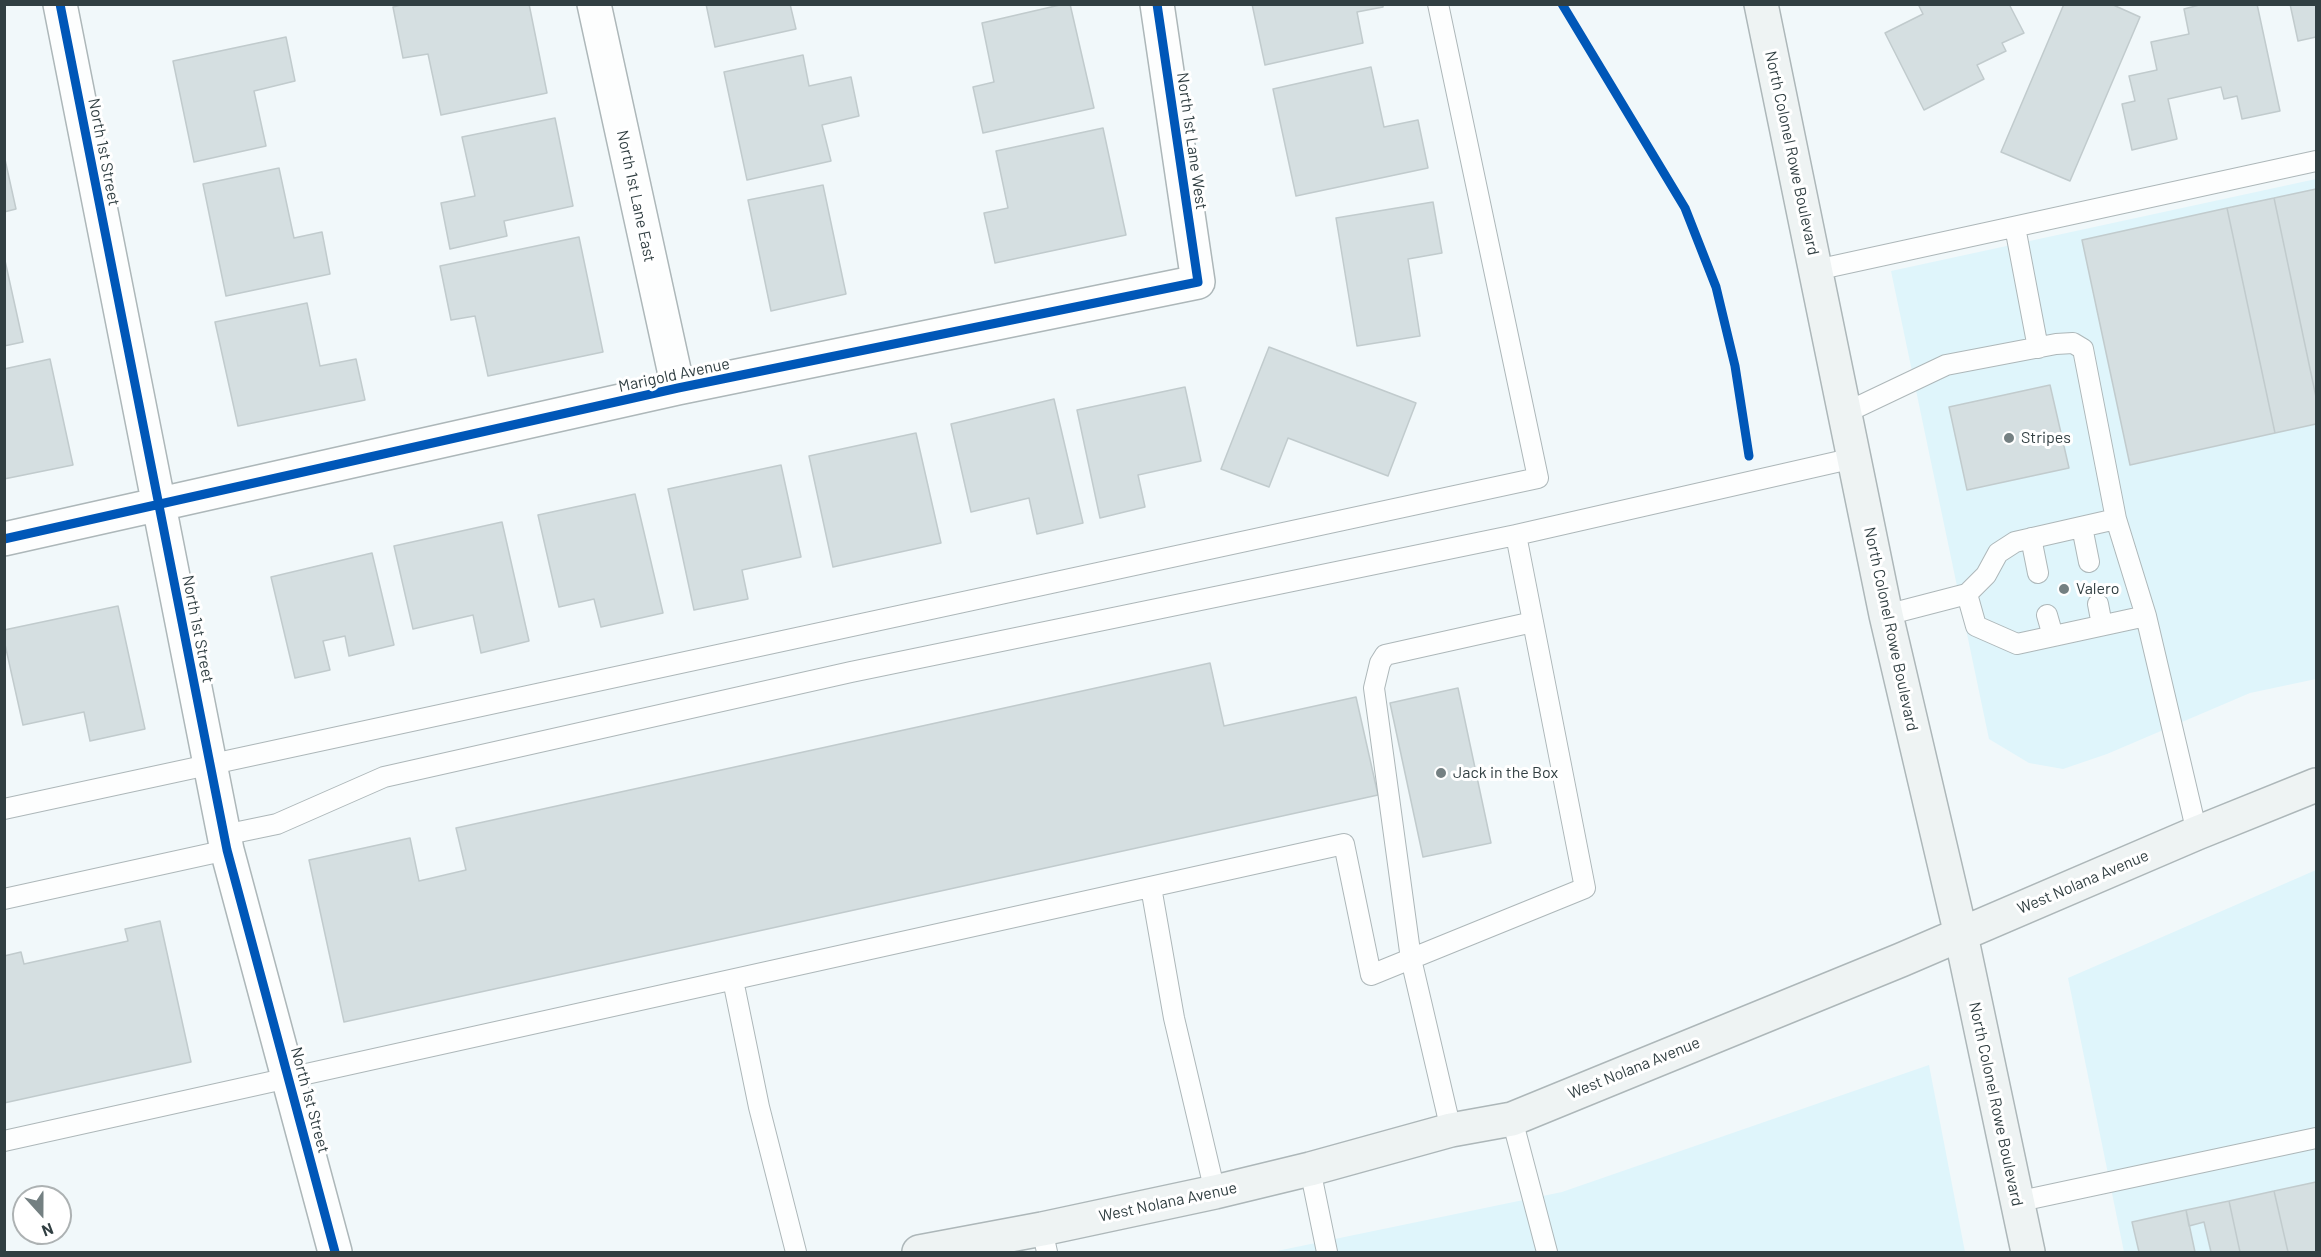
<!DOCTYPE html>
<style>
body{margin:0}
#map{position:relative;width:2321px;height:1257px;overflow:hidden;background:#f1f8fa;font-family:Barlow,sans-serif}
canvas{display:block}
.frame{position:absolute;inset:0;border:6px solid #313f42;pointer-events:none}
.north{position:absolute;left:12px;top:1185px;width:60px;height:60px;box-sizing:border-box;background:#fff;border:2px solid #adb2b3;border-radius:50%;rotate:159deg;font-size:16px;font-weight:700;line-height:24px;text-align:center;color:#313f42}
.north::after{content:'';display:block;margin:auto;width:21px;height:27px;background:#748082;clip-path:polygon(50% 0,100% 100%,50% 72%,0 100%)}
</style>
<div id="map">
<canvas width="2321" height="1257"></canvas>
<div class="frame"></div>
<div class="north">N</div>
</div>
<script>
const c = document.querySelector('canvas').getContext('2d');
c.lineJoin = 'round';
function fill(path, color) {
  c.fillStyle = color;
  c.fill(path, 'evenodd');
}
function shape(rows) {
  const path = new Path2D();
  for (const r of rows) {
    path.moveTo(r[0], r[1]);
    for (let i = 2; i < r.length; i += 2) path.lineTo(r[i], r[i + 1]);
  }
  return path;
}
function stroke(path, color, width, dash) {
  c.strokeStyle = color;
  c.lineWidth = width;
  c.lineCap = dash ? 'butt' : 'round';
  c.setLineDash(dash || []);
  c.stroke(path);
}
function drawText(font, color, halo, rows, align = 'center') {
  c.font = font + ' Barlow,sans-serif';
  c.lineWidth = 6;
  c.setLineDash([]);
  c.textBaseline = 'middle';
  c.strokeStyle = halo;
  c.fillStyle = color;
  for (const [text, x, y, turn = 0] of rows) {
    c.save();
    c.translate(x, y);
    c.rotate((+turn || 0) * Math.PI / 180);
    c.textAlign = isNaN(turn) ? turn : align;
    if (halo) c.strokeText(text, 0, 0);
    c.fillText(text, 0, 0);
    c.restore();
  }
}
const built = shape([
 [2316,179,2316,679,2250,693,2107,754,2063,769,2029,763,1989,739,1891,271],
 [2316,870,2316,1252,2124,1252,2068,978],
 [1929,1065,1965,1252,1272,1252,1562,1192]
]);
const building = shape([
 [405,4,529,4,547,93,441,115,428,54,403,58,393,7,405,4],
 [706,4,790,4,796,29,715,47,706,4],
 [1064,4,1070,4,1094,108,983,133,973,87,994,82,982,23,1064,4],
 [1252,4,1383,4,1383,7,1357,12,1363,43,1265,65,1252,4],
 [1918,4,2009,4,2024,33,2002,43,2006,51,1977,65,1984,79,1924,110,1885,33,1923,14,1918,4],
 [2064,4,2111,4,2140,17,2070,181,2001,152,2064,4],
 [2203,4,2257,4,2280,111,2242,119,2237,96,2224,99,2221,87,2168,99,2177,139,2132,150,2122,104,2135,101,2129,76,2157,70,2151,42,2189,34,2184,9,2203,4],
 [2290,4,2316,4,2316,37,2298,41,2290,4],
 [286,37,295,81,254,91,266,146,194,162,173,61,286,37],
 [803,55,809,86,851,77,859,116,822,125,831,161,747,180,724,72,803,55],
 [1371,67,1384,127,1418,120,1428,168,1296,196,1273,89,1371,67],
 [555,118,573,206,504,221,507,236,450,249,441,203,475,196,462,137,555,118],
 [1103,128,1126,235,995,263,984,213,1008,208,996,151,1103,128],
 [4,155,16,209,4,212,4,155],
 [279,168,294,238,322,232,330,274,226,296,203,184,279,168],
 [823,185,846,294,771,311,748,200,823,185],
 [2316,189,2316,397,2274,198,2316,189],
 [2274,198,2316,397,2316,424,2275,433,2227,208,2274,198],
 [1433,202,1442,253,1408,259,1420,336,1357,346,1336,218,1433,202],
 [2227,208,2275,433,2130,465,2082,240,2227,208],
 [579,237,603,352,488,376,475,316,451,320,440,266,579,237],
 [4,256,23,342,4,346,4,256],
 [307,303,320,366,356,359,365,400,238,426,215,322,307,303],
 [1269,347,1416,403,1388,476,1288,438,1269,487,1221,469,1269,347],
 [50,359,73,465,4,479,4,369,50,359],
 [2050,385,2069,468,1967,490,1949,407,2050,385],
 [1185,387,1201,461,1138,475,1145,507,1100,518,1077,410,1185,387],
 [1054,399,1083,523,1037,534,1029,498,971,512,951,424,1054,399],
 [916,433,941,543,833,567,809,456,916,433],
 [781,465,801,557,742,570,748,599,694,610,668,489,781,465],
 [635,494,663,613,601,627,594,599,559,607,538,515,635,494],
 [502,522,529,641,481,653,473,615,413,629,394,546,502,522],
 [372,553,394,645,349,656,345,636,323,641,330,670,295,678,271,577,372,553],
 [118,606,145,729,90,741,84,712,23,725,4,640,4,630,118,606],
 [1210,663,1224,726,1356,697,1378,795,344,1022,309,860,410,838,419,881,466,870,456,828,1210,663],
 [1458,688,1491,843,1423,857,1390,703,1458,688],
 [160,921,191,1062,4,1103,4,956,21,952,24,964,128,941,125,929,160,921],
 [2316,1182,2316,1252,2288,1252,2274,1191,2316,1182],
 [2274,1191,2288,1252,2240,1252,2229,1201,2274,1191],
 [2229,1201,2240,1252,2211,1252,2204,1222,2189,1226,2186,1210,2229,1201],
 [2186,1210,2195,1252,2139,1252,2132,1222,2186,1210]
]);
const path = shape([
 [1562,4,1685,208,1716,287,1735,366,1746,435]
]);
const service = shape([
 [2015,227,2038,348],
 [1816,270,2316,161],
 [1845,413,1946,365,2056,344,2073,343,2083,349,2116,519,2146,616,2197,833],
 [2082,527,2089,562],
 [2031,538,2038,573],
 [1967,594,1976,626,2017,644,2146,616],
 [2098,604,2102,625],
 [1886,615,1967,594,1986,575,1998,553,2015,542,2116,519],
 [2047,615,2053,636],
 [4,809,1538,478,1438,4],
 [224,835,277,824,384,777,851,672,1516,535],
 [1151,887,1174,1018,1215,1192],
 [4,899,227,850],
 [733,980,759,1107,796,1252],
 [1512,1119,1547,1252],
 [1451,1130,1411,959,1374,688,1380,663,1385,655,1533,622],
 [4,1141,1344,844,1371,975,1585,888,1516,535,1854,458],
 [1310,1169,1327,1252],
 [2016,1202,2316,1138],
 [1042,1229,1047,1252]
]);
const minor = shape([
 [60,4,227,850,335,1252],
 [594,4,678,388],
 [4,539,678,388,1198,282,1157,4]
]);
const secondary = shape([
 [1761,4,1886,615,1961,935,2028,1252],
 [919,1252,1042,1229,1215,1192,1310,1169,1451,1130,1512,1119,1901,960,2197,833,2316,785]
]);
const cycleway = shape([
 [60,4,227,850,335,1252],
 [1562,4,1685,208,1716,287,1735,366,1749,456],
 [4,539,678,388,1198,282,1157,4]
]);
const markers = [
 [2009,438,6,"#748082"],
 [2064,589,6,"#748082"],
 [1441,773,6,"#748082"]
];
const streetNames = [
 ["North 1st Lane West",1192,141,82],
 ["North 1st Street",104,152,79],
 ["North Colonel Rowe Boulevard",1792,153,78],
 ["North 1st Lane East",636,196,78],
 ["Marigold Avenue",674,375,-12],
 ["North 1st Street",198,629,79],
 ["North Colonel Rowe Boulevard",1891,629,78],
 ["West Nolana Avenue",2083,882,-23],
 ["West Nolana Avenue",1634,1068,-22],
 ["North 1st Street",310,1100,75],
 ["North Colonel Rowe Boulevard",1996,1104,78],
 ["West Nolana Avenue",1168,1202,-12]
];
const poiNames = [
 ["Stripes",2021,438],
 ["Valero",2076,589],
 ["Jack in the Box",1453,773]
];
fill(built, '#dff5fb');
fill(building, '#d5dfe1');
stroke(building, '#c1cbcd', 1.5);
stroke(service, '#adb7b9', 22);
stroke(minor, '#adb7b9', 36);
stroke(secondary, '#adb7b9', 36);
stroke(path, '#d9dcdc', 4, [3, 4.5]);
stroke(service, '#fdfefe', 20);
stroke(minor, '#fdfefe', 33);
stroke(secondary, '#eef3f3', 33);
stroke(cycleway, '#0057b8', 9);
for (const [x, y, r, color] of markers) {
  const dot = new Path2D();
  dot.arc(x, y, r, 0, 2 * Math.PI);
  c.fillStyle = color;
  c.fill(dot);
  stroke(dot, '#fff', 2);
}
drawText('16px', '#313f42', '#fff', streetNames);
drawText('16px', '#313f42', '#fff', poiNames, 'left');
</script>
